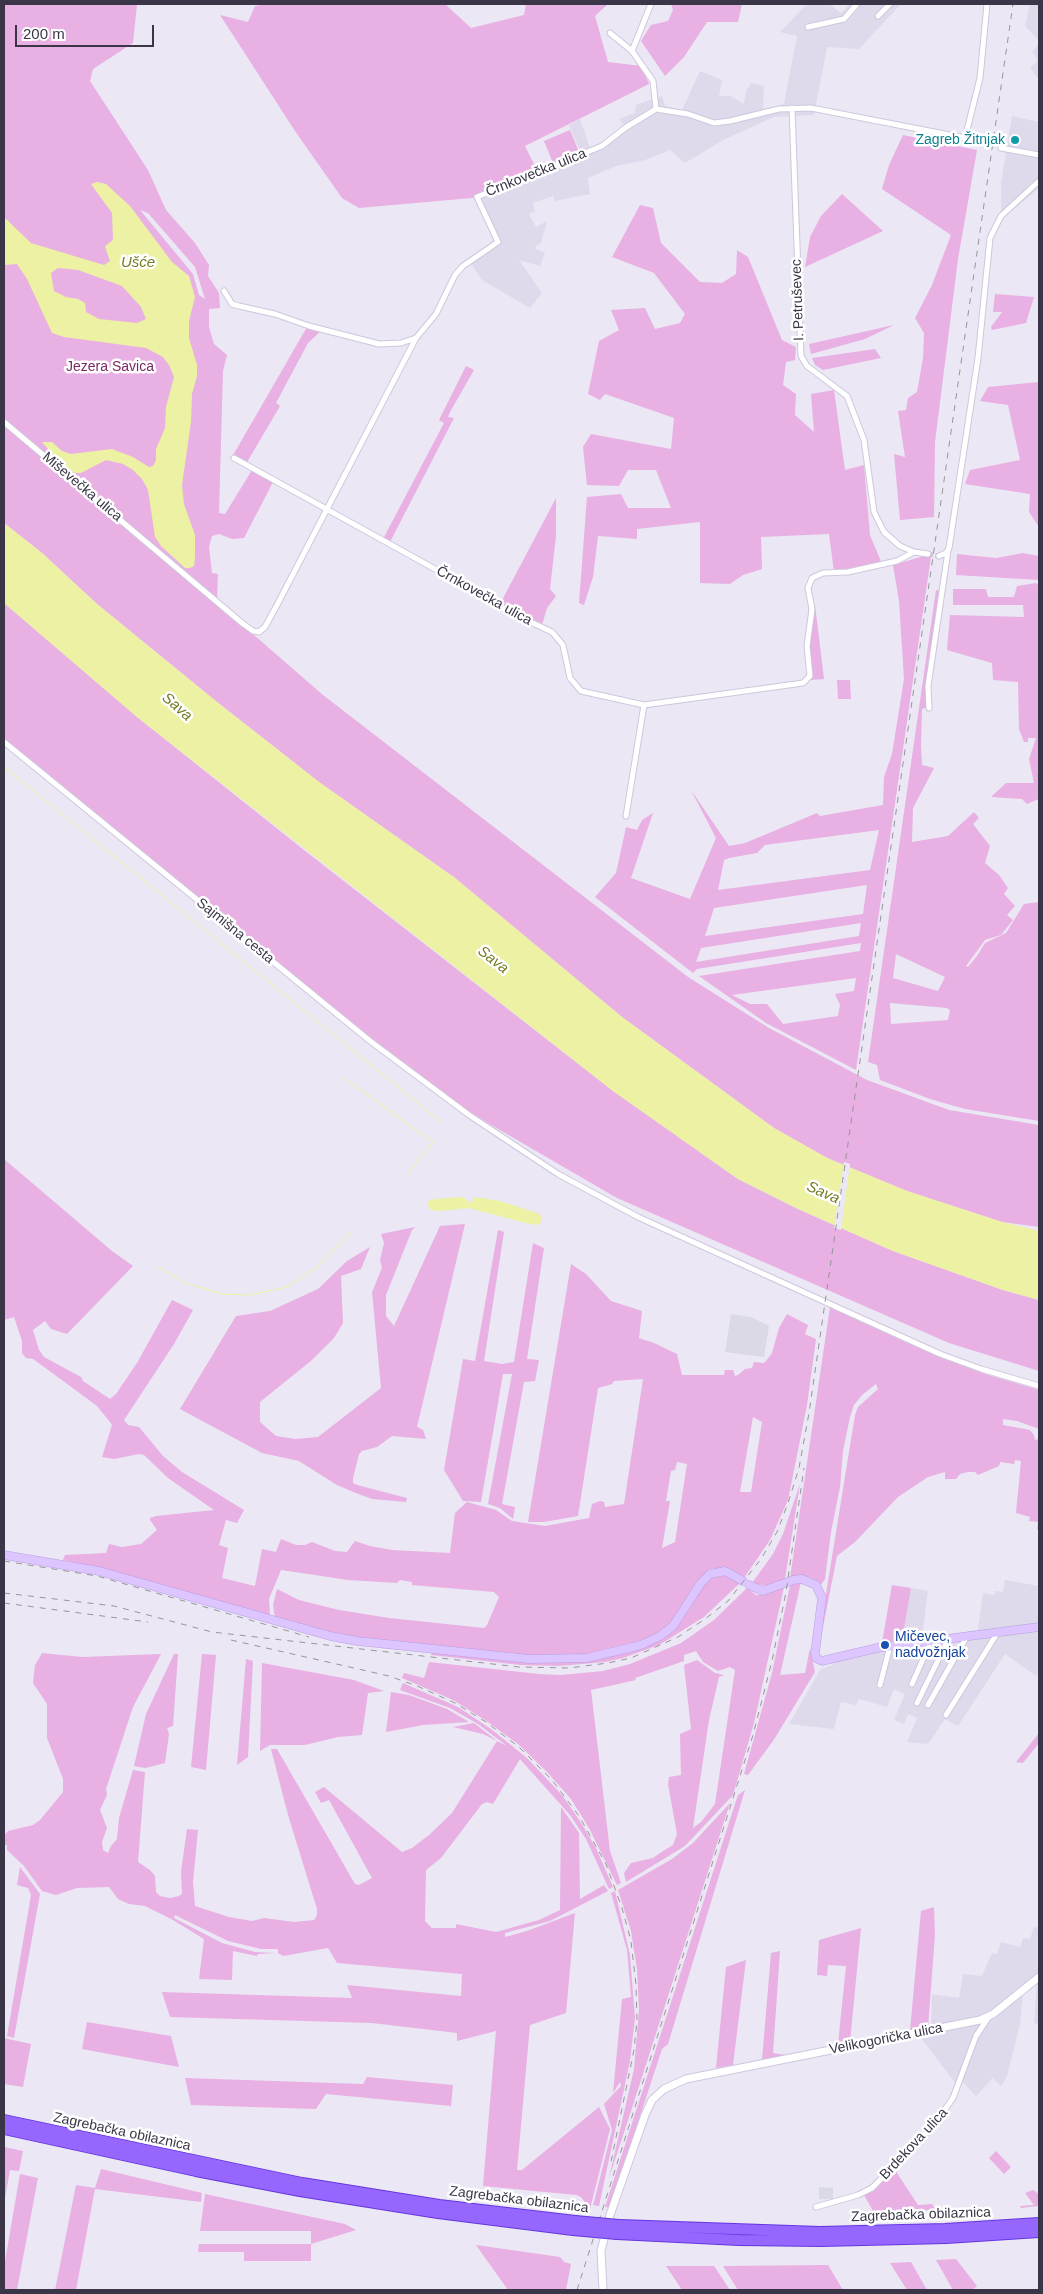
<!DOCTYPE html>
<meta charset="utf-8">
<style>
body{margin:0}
#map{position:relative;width:1043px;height:2294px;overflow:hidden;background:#ebe7f4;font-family:Arial,sans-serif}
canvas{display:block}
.frame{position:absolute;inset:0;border:5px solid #3a3647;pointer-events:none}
.scale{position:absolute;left:15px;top:25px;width:139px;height:22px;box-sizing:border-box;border:2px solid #3a3647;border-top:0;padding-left:6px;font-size:15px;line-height:18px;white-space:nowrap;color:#3a3647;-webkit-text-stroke:4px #fff;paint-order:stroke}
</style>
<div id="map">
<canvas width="1043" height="2294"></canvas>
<div class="frame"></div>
<div class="scale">200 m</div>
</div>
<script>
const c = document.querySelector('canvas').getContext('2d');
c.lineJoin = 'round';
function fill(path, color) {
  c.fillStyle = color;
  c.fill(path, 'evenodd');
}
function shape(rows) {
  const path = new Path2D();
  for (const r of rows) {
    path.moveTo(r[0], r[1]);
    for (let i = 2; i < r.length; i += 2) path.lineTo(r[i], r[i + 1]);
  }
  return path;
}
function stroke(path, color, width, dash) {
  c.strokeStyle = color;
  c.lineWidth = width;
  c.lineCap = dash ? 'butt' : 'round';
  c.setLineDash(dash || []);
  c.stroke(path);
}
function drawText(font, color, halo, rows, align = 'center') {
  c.font = font + ' Arial,sans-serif';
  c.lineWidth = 5;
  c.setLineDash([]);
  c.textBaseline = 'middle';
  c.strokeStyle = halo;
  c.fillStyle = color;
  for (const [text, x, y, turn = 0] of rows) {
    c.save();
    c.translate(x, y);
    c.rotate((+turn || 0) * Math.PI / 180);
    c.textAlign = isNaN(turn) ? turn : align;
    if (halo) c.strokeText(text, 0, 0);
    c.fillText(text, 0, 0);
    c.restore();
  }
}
const residential = shape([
 [807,4,829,4,841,13,850,4,901,4,859,49,827,47,814,115,774,117,723,140,685,163,670,150,645,160,616,166,588,178,590,194,555,201,553,196,533,203,535,211,529,214,536,227,547,221,541,243,534,248,545,253,540,266,519,260,542,293,530,308,482,280,468,259,491,246,495,239,478,196,581,153,569,125,580,119,590,148,603,142,625,126,619,119,635,113,636,105,662,96,665,106,682,110,700,71,722,80,719,96,730,96,744,104,746,91,751,83,764,86,763,109,784,104,797,36,780,32],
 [1030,4,1039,4,1039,40,1025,26],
 [1039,44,1039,79,1030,68,1038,60,1032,52],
 [1012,116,1039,122,1039,188,1001,220,1001,183],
 [1005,1580,1039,1586,1039,1671,1036,1676,1005,1654,958,1726,945,1719,928,1744,907,1742,917,1718,908,1714,904,1724,894,1720,905,1694,894,1689,887,1707,859,1699,856,1705,841,1702,834,1729,789,1724,820,1670,834,1664,833,1658,882,1643,902,1640,911,1588,928,1591,922,1638,978,1630,983,1593,994,1595,995,1591,1003,1592],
 [1034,1927,1039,1928,1039,2024,1034,2023,1037,1984,1023,1993,1020,2024,1007,2076,1001,2086,993,2078,976,2096,959,2078,956,2084,921,2038,931,2036,932,1994,959,1998,963,1974,982,1976,992,1953,997,1954,1001,1942,1020,1947,1023,1938,1030,1939]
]);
const industrial = shape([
 [731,1314,751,1317,769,1326,764,1357,725,1352],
 [819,2187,833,2188,833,2199,819,2199]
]);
const green = shape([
 [4,4,137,4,133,43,93,69,90,81,148,170,166,210,195,243,209,265,208,276,219,293,220,308,209,309,209,327,214,344,227,355,223,371,219,513,225,514,252,470,273,482,244,538,232,539,219,534,212,536,209,547,212,573,218,574,217,599,4,418],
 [140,210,148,213,195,267,205,299,199,295,193,274],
 [267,4,445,4,471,28,524,15,526,4,612,4,607,5,595,16,608,62,641,66,649,84,525,146,537,170,472,198,359,208,342,198,295,131,220,15,248,22,255,6],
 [671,4,742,4,738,22,707,22,684,57,665,76,641,41,651,25,668,21,673,10],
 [570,130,579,152,553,163,544,141],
 [903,135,977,150,958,259,935,442,934,517,900,520,894,454,905,457,898,411,906,410,908,398,917,392,923,358,924,333,915,318,932,285,951,235,882,189,889,165],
 [842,194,883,231,805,267,810,237,821,216],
 [640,205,653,208,661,243,700,282,722,283,736,274,737,250,748,257,782,340,796,347,795,360,786,362,783,385,796,394,795,415,814,432,811,394,834,390,845,470,864,465,870,535,882,564,834,572,829,534,761,537,762,569,743,575,730,584,700,583,700,522,637,529,637,539,598,536,593,577,584,605,579,603,587,497,621,494,628,508,671,508,656,470,628,470,619,486,587,485,583,447,591,434,671,449,674,418,605,394,600,400,588,394,599,341,619,330,611,310,645,308,655,329,680,323,685,314,654,273,612,257],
 [995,294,1034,297,1026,323,992,330,991,327,1002,312,993,312],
 [894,325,865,339,811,354,809,344],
 [307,327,322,330,308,343,276,403,280,406,246,464,232,457],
 [875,349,881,358,823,370,815,365,812,358],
 [466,366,474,370,450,412,448,417,454,418,390,542,383,539,444,423,439,420],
 [1039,382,1039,527,1029,512,1030,494,965,484,970,470,1020,460,1008,405,980,401,988,387],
 [4,424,193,582,323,695,688,977,769,1028,867,1080,949,1110,1039,1125,1039,1227,1002,1222,907,1191,827,1158,774,1128,622,1017,455,878,319,782,217,702,97,604,42,553,4,523],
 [556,498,556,536,550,589,556,596,547,608,542,625,500,604],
 [1023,553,1039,556,1039,580,956,575,957,554,996,558],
 [924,556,931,557,856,1070,766,1023,699,976,860,951,861,943,697,969,693,973,595,897,616,873,626,827,637,830,642,820,653,813,631,878,690,899,716,838,691,790,729,846,745,843,817,813,820,816,883,805,884,777,892,754,904,679,899,601,893,565],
 [879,830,870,870,718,890,724,860,729,858,757,853,765,845],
 [867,885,863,914,705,936,714,908],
 [861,923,859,936,696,962,701,948],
 [856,978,854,991,835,994,840,1005,838,1016,783,1024,767,1004,750,1004,732,995],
 [1036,583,1039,586,1039,799,1027,804,1022,799,991,797,1006,783,1034,783,1029,759,1036,738,1028,738,1028,742,1024,742,1019,729,1018,682,993,680,992,663,947,650,950,615,1024,617,1023,605,953,605,953,589,986,589,988,597,1014,597,1017,586],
 [936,590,942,591,927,707,922,709,921,744,922,765,934,768,913,808,912,842,948,836,974,812,979,818,973,824,990,846,985,863,999,875,1008,888,1004,894,1015,906,1007,915,1013,920,1001,935,985,940,966,966,968,967,977,956,985,943,1006,933,1024,904,1039,902,1039,1121,965,1109,930,1099,880,1080,877,1065,868,1062],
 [896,954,945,977,938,991,893,978],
 [890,1003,947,1008,950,1010,948,1020,891,1024],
 [4,603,137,717,304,850,613,1091,738,1179,798,1209,893,1251,1003,1290,1039,1300,1039,1371,949,1343,617,1198,474,1115,372,1040,4,738],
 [815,605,824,679,811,680,809,638],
 [837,680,850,680,851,699,838,699],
 [4,1159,112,1251,133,1266,67,1334,51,1329,45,1321,33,1330,39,1350,44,1357,81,1377,83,1381,110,1399,116,1394,137,1363,172,1300,193,1310,174,1344,124,1420,128,1425,139,1427,163,1456,182,1472,244,1510,237,1523,226,1520,219,1545,228,1548,222,1578,255,1586,262,1549,276,1552,281,1539,296,1545,305,1545,312,1542,335,1551,347,1552,355,1541,370,1546,392,1550,450,1553,455,1513,467,1502,496,1510,512,1521,545,1526,589,1518,592,1504,600,1501,604,1502,605,1507,624,1504,643,1379,614,1381,612,1384,598,1388,578,1516,544,1522,528,1522,571,1264,586,1274,611,1301,642,1311,639,1338,654,1343,677,1354,682,1375,724,1375,725,1370,733,1370,735,1376,738,1375,745,1369,752,1368,754,1362,764,1363,766,1361,772,1353,779,1328,787,1314,808,1325,805,1334,816,1339,807,1405,788,1500,770,1540,744,1578,729,1568,709,1569,699,1580,673,1622,657,1634,642,1641,591,1655,526,1656,345,1636,275,1618,273,1605,277,1589,299,1600,339,1610,389,1618,484,1628,487,1625,499,1597,494,1592,412,1585,412,1582,400,1580,397,1583,348,1580,281,1570,269,1599,270,1617,107,1570,63,1560,65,1555,106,1553,109,1544,122,1547,141,1544,157,1530,150,1520,150,1518,156,1516,214,1510,168,1478,144,1455,139,1454,114,1459,102,1457,112,1425,110,1422,97,1406,51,1372,33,1359,26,1358,22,1353,22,1341,14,1317,4,1320],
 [753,1417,762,1422,751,1492,740,1492],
 [677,1462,687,1464,675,1542,662,1548,670,1501,666,1501,671,1471,675,1470],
 [465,1224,417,1427,423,1430,426,1439,392,1436,377,1447,362,1451,359,1454,353,1478,353,1483,357,1485,407,1498,406,1502,372,1499,356,1493,337,1485,299,1461,262,1453,180,1409,236,1316,270,1311,318,1289,347,1261,370,1247,361,1269,341,1276,343,1323,334,1338,312,1360,260,1402,260,1422,276,1436,295,1439,318,1437,381,1388,372,1292,382,1268,380,1260,384,1243,381,1234,415,1227,412,1230,386,1295,386,1316,394,1326,440,1226],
 [498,1230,504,1232,484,1361,502,1364,514,1362,533,1243,544,1248,527,1359,539,1360,535,1381,524,1382,502,1504,515,1507,513,1519,500,1508,488,1504,512,1374,503,1374,481,1502,463,1501,444,1470,463,1359,475,1361],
 [830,1307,941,1357,985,1374,1039,1390,1039,1429,1017,1421,1003,1419,1003,1425,1030,1430,1034,1435,1035,1440,1039,1439,1039,1530,1037,1529,1038,1522,1029,1521,1030,1517,1016,1513,1021,1461,1015,1460,1014,1464,1000,1462,999,1466,978,1475,975,1472,968,1472,960,1474,956,1479,945,1479,945,1472,928,1477,898,1497,855,1542,837,1556,822,1632,820,1631,855,1415,858,1407,878,1389,876,1384,862,1395,854,1405,850,1417,843,1451,840,1487,831,1532,825,1579,821,1585,810,1577,790,1578],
 [800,1484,785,1579,767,1586,752,1583,773,1554,783,1534],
 [725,1574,741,1582,704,1617,659,1645,623,1658,605,1662,559,1666,520,1665,431,1655,432,1651,520,1660,604,1657,676,1627,702,1585,714,1575],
 [801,1582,780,1675,805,1673,810,1648,815,1672,773,1741,748,1775,744,1774,772,1673,790,1585],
 [892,1585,911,1588,902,1640,882,1643],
 [784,1587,754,1723,733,1795,685,1846,626,1882,624,1873,631,1863,653,1858,660,1853,673,1845,677,1834,668,1784,669,1777,681,1775,680,1734,691,1729,684,1665,697,1660,715,1673,724,1675,719,1677,709,1720,693,1828,701,1822,715,1804,735,1670,730,1667,718,1671,703,1662,696,1651,684,1655,684,1661,635,1678,636,1680,591,1690,610,1851,621,1883,617,1885,589,1828,571,1799,547,1772,518,1744,485,1720,453,1700,402,1678,404,1673,424,1678,429,1662,539,1674,561,1675,603,1671,630,1664,681,1643,694,1634,714,1620,747,1588,756,1595,762,1595],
 [42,1653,82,1657,161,1654,133,1707,106,1789,107,1795,100,1810,107,1828,102,1842,103,1850,108,1853,111,1846,117,1839,119,1818,133,1770,145,1772,138,1862,150,1870,155,1876,156,1892,160,1896,170,1898,179,1896,182,1894,181,1872,187,1829,198,1830,193,1882,195,1906,229,1917,252,1921,264,1918,294,1922,314,1920,317,1915,317,1909,288,1815,271,1749,277,1749,355,1884,359,1885,372,1878,329,1800,321,1803,315,1792,324,1787,402,1852,412,1848,429,1835,452,1813,497,1741,483,1734,453,1727,474,1723,497,1741,507,1746,478,1724,450,1708,400,1690,403,1683,458,1707,491,1729,527,1758,562,1795,580,1821,596,1848,613,1887,609,1889,586,1839,570,1815,511,1749,520,1759,493,1804,487,1802,482,1804,441,1858,426,1870,425,1921,432,1928,456,1928,456,1924,496,1932,539,1920,560,1910,561,1807,579,1833,580,1899,604,1885,608,1891,550,1921,505,1933,505,1937,527,1931,575,1913,566,2013,530,2025,517,2170,522,2170,599,2107,610,2129,590,2209,581,2197,576,2195,483,2186,496,2031,457,2041,457,2033,372,2023,170,2017,162,1992,352,1998,347,1985,461,1996,462,1974,337,1963,328,1948,283,1956,278,1953,278,1949,261,1949,228,1941,175,1915,174,1918,222,1943,255,1952,275,1953,258,1954,257,1956,233,1951,232,1980,199,1979,204,1939,173,1920,145,1906,129,1904,118,1899,109,1887,77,1888,56,1895,42,1891,24,1866,7,1850,7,1845,4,1845,4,1836,8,1831,33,1825,40,1820,63,1792,63,1779,47,1738,47,1704,33,1683,35,1665],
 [174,1654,178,1654,173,1726,167,1728,169,1734,165,1763,145,1768,134,1766,146,1714],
 [202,1654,216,1655,206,1770,191,1767],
 [246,1659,253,1661,248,1757,237,1765],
 [262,1663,354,1680,384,1691,368,1693,362,1735,338,1737,305,1745,270,1745,260,1751],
 [391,1692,409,1695,447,1709,469,1722,423,1725,386,1732],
 [1039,1733,1039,1743,1023,1763,1016,1762],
 [745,1790,668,2044,662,2049,610,2208,605,2207,735,1804,738,1795],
 [730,1803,633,2105,609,2178,634,2069,639,2010,637,1969,631,1931,618,1890,672,1859,693,1843],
 [20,1867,40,1894,14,2038,7,2036,31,1895,28,1888,17,1885],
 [615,1891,630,1955,635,2018,630,2061,599,2206,593,2205,594,2202,612,2130,604,2104,621,2086,620,2082,613,2093,622,1999,631,1997,627,1950,611,1893],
 [934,1907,935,1935,928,2027,910,2030,921,1911],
 [861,1928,850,2042,838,2044,846,1966,828,1965,827,1976,817,1975,819,1940],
 [780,1951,773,2053,786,2055,762,2060,771,1953],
 [746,1960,733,2065,716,2068,726,1967],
 [87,2022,171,2036,179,2067,82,2049],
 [4,2038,31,2044,23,2087,4,2084],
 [367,2077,453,2085,451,2106,326,2094,316,2109,191,2105,185,2078,363,2084],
 [4,2147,23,2151,19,2171,10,2170,4,2204],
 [996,2151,1011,2167,1004,2174,989,2158],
 [101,2169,202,2193,201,2202,95,2189,76,2290,55,2290,76,2185,95,2188],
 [895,2170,918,2205,932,2204,936,2210,873,2211,864,2195],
 [20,2174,38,2178,17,2290,4,2290,4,2267],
 [1033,2190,1039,2194,1039,2206,1021,2208,1020,2206,1034,2205,1025,2193],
 [205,2194,345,2224,356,2230,311,2244,311,2261,244,2261,244,2252,198,2252,199,2244,311,2244,311,2231,200,2231],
 [476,2245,560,2257,564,2262,571,2264,566,2290,508,2290],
 [956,2259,977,2286,972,2290,953,2290,936,2260],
 [911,2262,927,2290,907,2290,890,2263],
 [828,2265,843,2290,738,2290,723,2266],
 [666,2266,714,2266,730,2290,682,2290]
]);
const water = shape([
 [97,182,106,184,130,206,172,262,189,276,195,297,189,321,189,338,197,365,197,376,192,394,191,422,182,485,184,504,195,535,195,558,194,566,190,568,185,568,161,546,155,537,148,490,142,479,133,470,123,464,106,460,81,473,75,473,60,463,42,442,52,442,62,451,71,454,112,449,133,457,149,467,153,466,156,460,156,449,165,428,166,407,174,377,169,365,163,357,146,348,64,337,52,333,27,279,17,264,4,265,4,217,31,243,104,265,110,261,105,246,113,240,112,213,91,184],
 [58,268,78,270,122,286,141,307,146,319,137,323,99,319,86,312,85,303,78,299,66,297,54,291,51,273],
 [4,523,42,553,97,604,217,702,319,782,455,878,622,1017,774,1128,827,1158,907,1191,1002,1222,1039,1231,1039,1300,1003,1290,893,1251,798,1209,738,1179,613,1091,137,717,4,603],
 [463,1197,471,1203,475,1197,500,1201,540,1214,542,1220,539,1224,534,1225,468,1208,441,1211,431,1210,428,1206,429,1200,435,1199]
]);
const pier = shape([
 [844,1162,850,1164,841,1230,834,1228]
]);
const stream = shape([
 [4,767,441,1122],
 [344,1078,433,1142,407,1175],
 [158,1267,186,1283,221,1294,249,1295,287,1287,317,1267,351,1232]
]);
const minorTunnel = shape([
 [928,554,939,556]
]);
const minor = shape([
 [651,4,632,51,653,81,656,109],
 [878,16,890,4],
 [808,27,844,19,857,4],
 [610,33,632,51],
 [792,108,801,356,807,366,847,396,864,440,874,512,884,532,900,546,914,552,928,554],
 [1001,148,1039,155],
 [224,291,232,304,239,306,275,314,309,326,379,344,401,343,416,338],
 [4,422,242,623,253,631,259,632,265,627,277,605,416,338,436,314,455,275,463,266,498,242,477,197,602,146,625,128,656,109,688,114,714,123,730,121,779,109,811,108,965,138,980,78,987,4],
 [234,458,473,590,507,611,552,632,563,645,570,678,581,691,644,705,803,683,810,676,807,646,812,609,808,588,812,578,823,573,848,572,897,561,914,552],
 [939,556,946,553,949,548,978,358,990,238,1001,216,1039,181],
 [929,708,928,686,948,551],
 [4,742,370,1041,469,1115,558,1174,638,1217,940,1354,981,1369,1039,1386],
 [626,816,644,705],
 [912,1684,931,1641],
 [880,1685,890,1646],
 [917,1703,949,1638],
 [928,1705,967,1636],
 [946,1715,998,1632],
 [816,2207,858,2195,872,2188,933,2126,953,2098,976,2036,988,2018]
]);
const tertiary = shape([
 [603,2290,601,2251,610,2215,645,2115,652,2100,664,2089,686,2079,980,2020,993,2014,1039,1977]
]);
const secondary = shape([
 [4,1555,99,1571,330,1636,357,1641,529,1659,587,1658,641,1645,660,1636,673,1626,701,1583,710,1574,725,1571,743,1581],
 [749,1585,763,1591,793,1580,802,1579,816,1585,822,1598,815,1653,816,1658,822,1661,877,1648,1039,1627]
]);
const motorway = shape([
 [4,2120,302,2183,439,2205,575,2221],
 [4,2129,196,2171,300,2191,438,2213,573,2230],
 [619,2225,820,2232,945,2229,1039,2223],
 [617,2234,739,2240,821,2241,946,2238,1039,2232]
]);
const rail = shape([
 [4,1561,97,1576,309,1637],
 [4,1593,114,1606,212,1632,519,1667,569,1668,608,1663,631,1658,678,1637,705,1619,728,1601,761,1559,777,1532,788,1503,799,1468,809,1413,1013,4],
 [4,1603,148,1622],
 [231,1640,389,1676,417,1686,455,1703,486,1722,519,1747,552,1780,579,1816,606,1864,622,1908,631,1941,636,1985,637,2021,634,2050,611,2162],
 [577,2290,753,1735,772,1661,786,1592,804,1468]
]);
const motorwayBridge = shape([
 [575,2221,619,2225],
 [573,2230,617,2234]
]);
const markers = [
 [1015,140,5,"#0f9aa8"],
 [885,1645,5,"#1a4fb4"]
];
const cultureNames = [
 ["Zagreb Žitnjak",1005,140]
];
const streetNames = [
 ["Črnkovečka ulica",536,173,-22],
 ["I. Petruševec",798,300,-92],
 ["Miševečka ulica",82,487,40],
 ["Črnkovečka ulica",484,596,29],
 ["Sajmišna cesta",235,931,39],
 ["Velikogorička ulica",886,2039,-11],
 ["Zagrebačka obilaznica",122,2132,12],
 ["Brdekova ulica",914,2144,-47],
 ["Zagrebačka obilaznica",519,2200,7],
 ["Zagrebačka obilaznica",921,2215,-2]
];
const parkNames = [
 ["Jezera Savica",110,367]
];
const transitNames = [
 ["Mičevec,",895,1637],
 ["nadvožnjak",895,1653]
];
const waterNames = [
 ["Ušće",138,263],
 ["Sava",177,707,41],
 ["Sava",493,960,38],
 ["Sava",823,1193,24]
];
fill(residential, '#dfd9ec');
fill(industrial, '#dbd9e3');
fill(green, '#e8b0e3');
fill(water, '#edf1a3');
fill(pier, '#ebe7f4');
stroke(stream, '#edf1a3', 1);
stroke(minorTunnel, '#c8c4d1', 5, [5, 2.5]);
stroke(minor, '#cec7dd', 7);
stroke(tertiary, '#cec7dd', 9);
stroke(secondary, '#b89fe0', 9);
stroke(motorway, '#6436df', 12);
stroke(minor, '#fff', 5);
stroke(tertiary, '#fff', 7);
stroke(secondary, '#ddc6ff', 8);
stroke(motorway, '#9667ff', 10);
stroke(rail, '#969696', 1, [6, 6]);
stroke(motorwayBridge, '#6436df', 12, []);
stroke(motorwayBridge, '#9667ff', 10);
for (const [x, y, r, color] of markers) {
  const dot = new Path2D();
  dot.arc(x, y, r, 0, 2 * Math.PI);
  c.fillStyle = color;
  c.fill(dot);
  stroke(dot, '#fff', 2);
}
drawText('14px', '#0d838f', '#fff', cultureNames, 'right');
drawText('14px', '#3a3647', '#fff', streetNames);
drawText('14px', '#7a2864', '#fff', parkNames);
drawText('14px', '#164399', '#fff', transitNames, 'left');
drawText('italic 15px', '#767b24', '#fff', waterNames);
</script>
